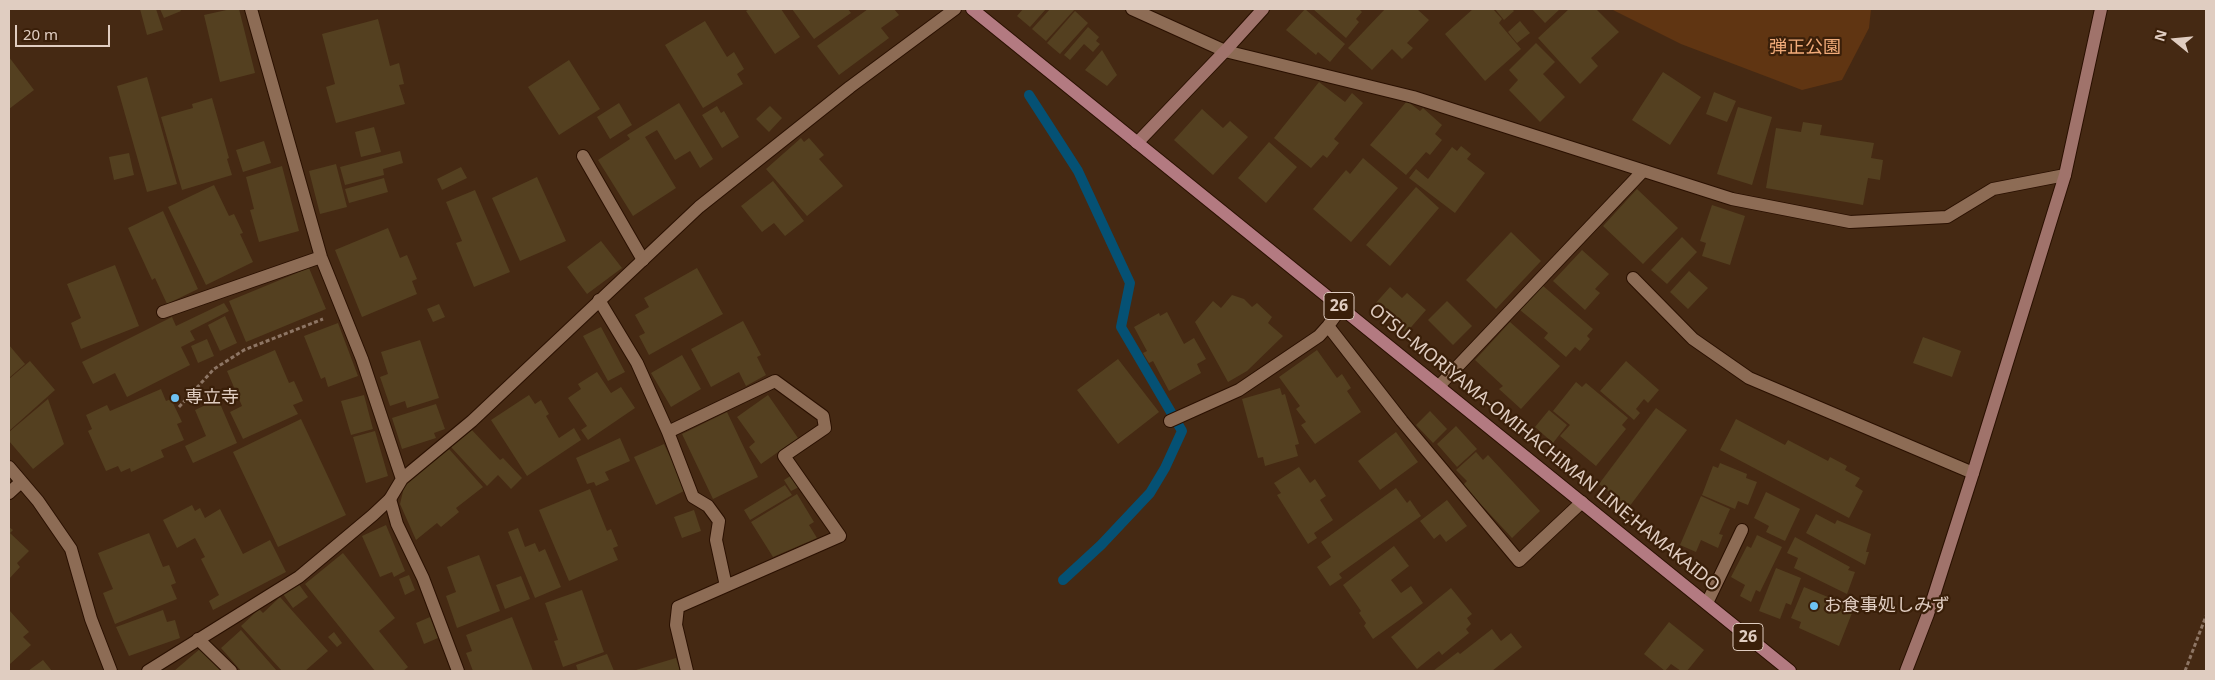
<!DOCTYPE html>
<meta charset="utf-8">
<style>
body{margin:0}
#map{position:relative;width:2215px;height:680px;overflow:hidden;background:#452913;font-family:"Noto Sans",sans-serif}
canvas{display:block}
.frame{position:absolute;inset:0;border:10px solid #e0cdc1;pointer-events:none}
.north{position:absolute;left:2150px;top:15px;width:50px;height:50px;-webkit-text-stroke:4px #3a1f09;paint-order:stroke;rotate:287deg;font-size:14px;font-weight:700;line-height:20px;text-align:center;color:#e0cdc1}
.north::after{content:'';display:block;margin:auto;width:18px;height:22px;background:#e0cdc1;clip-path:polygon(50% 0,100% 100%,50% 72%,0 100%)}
.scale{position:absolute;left:15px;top:25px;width:95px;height:22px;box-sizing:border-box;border:2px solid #e0cdc1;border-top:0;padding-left:6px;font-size:15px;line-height:18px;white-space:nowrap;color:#e0cdc1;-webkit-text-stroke:4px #3a1f09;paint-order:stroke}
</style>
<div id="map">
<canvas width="2215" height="680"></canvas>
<div class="frame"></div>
<div class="north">N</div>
<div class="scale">20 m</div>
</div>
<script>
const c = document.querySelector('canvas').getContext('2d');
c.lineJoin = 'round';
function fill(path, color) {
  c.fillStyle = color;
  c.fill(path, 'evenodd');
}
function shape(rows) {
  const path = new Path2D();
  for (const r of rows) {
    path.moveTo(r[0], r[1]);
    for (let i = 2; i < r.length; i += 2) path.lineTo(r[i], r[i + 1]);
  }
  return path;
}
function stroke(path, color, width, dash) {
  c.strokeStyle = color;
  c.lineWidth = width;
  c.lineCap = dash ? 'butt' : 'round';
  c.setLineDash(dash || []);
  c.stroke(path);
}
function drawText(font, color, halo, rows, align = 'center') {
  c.font = font + ' "Noto Sans","Noto Sans JP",sans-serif';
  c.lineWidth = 4.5;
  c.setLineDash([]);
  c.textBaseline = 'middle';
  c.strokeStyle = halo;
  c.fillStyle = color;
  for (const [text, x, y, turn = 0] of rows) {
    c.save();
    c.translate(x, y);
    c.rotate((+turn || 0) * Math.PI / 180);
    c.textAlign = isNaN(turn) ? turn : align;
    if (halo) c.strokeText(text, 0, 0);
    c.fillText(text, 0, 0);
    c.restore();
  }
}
const green = shape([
 [1611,9,1871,9,1869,28,1842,80,1802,90,1681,44]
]);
const stream = shape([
 [1029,95,1078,171,1130,283,1121,327,1182,431,1165,468,1150,493,1101,545,1063,580]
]);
const building = shape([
 [140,9,156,9,163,30,147,35],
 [160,9,180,9,181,11,164,18],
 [231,9,239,9,255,73,220,82,204,15],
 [750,9,781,9,800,37,775,54,746,11],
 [792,9,848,9,851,13,814,39],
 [868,9,894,9,899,15,881,28,889,38,839,75,817,46],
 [1023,9,1046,9,1030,27,1017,16],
 [1050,9,1075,9,1046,41,1032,29],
 [1305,9,1345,44,1330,62,1318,52,1316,55,1286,30],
 [1313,9,1359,9,1362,12,1356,19,1359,22,1346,38],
 [1385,9,1417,9,1429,20,1407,43,1413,48,1402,59,1392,49,1372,70,1348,48],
 [1473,9,1493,9,1502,19,1499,23,1521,49,1485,81,1445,34],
 [1495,9,1512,9,1514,11,1504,20],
 [1532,9,1560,9,1545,23],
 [1569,9,1596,9,1619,32,1591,58,1598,66,1580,84,1538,38],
 [1075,11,1088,23,1060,54,1047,43],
 [378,19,390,66,399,63,404,84,399,85,405,104,336,123,326,87,335,84,322,34],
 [705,21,727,57,734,52,744,69,737,74,743,84,703,108,665,45],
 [1520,21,1530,33,1517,43,1508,32],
 [1088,27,1099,37,1096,41,1100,44,1093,52,1084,44,1070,60,1064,55],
 [1536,43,1555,62,1543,74,1565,97,1540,122,1509,90,1518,80,1509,70],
 [1102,50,1117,75,1107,86,1085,70],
 [9,57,34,90,9,109],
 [569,60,600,109,559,135,528,87],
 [1663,72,1701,97,1670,145,1632,120],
 [147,77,177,184,147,192,117,86],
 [1319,82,1345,102,1352,93,1363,103,1334,139,1339,143,1327,158,1323,155,1311,168,1274,138],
 [1714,92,1736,101,1727,122,1706,114],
 [212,98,229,158,227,159,232,175,182,190,161,117,193,108,192,104],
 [1407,101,1420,111,1423,108,1442,125,1435,134,1442,140,1430,155,1426,152,1406,175,1370,145],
 [619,103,632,125,610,139,597,117],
 [679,103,713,159,700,168,690,151,675,160,657,130,645,137,676,188,633,216,598,160,630,139,627,135],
 [717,106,721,113,724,111,739,137,722,148,702,115],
 [770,106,782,118,769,132,756,119],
 [1738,107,1772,117,1752,185,1717,174],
 [1202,109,1223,128,1230,121,1248,137,1213,175,1174,140],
 [1803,122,1822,125,1820,135,1874,143,1871,158,1883,160,1880,180,1868,178,1863,205,1766,188,1776,128,1801,132],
 [374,127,381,152,361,157,355,132],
 [801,138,804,142,809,138,824,155,819,159,843,186,807,216,766,169],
 [264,141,271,163,243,172,236,150],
 [1269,142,1297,167,1266,203,1238,178],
 [1461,146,1471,154,1467,159,1485,173,1455,213,1409,178,1416,169,1428,179,1452,147,1457,151],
 [400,151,403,163,383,169,384,175,345,185,340,167],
 [129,153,134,175,114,180,109,157],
 [1363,158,1398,188,1351,242,1313,209,1346,170,1350,174],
 [336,164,347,207,320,214,309,171],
 [282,166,299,231,259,242,250,210,254,209,246,177],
 [461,167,467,178,442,190,437,179],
 [537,177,566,241,520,261,492,198],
 [384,178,388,192,349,203,345,189],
 [773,181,804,221,785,236,774,223,762,232,741,206],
 [214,185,229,216,234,214,243,233,240,234,253,262,206,285,168,207],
 [1416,187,1439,208,1390,266,1366,245],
 [1637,189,1678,228,1643,264,1603,226],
 [475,190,510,272,474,287,456,243,462,241,446,202],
 [1712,205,1745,216,1730,265,1702,256,1706,243,1700,241],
 [163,211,198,289,167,304,155,278,152,280,128,228],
 [388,228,400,258,407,255,417,279,412,281,417,294,362,317,335,250],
 [1511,232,1541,261,1496,309,1466,280],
 [1682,237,1697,252,1667,284,1651,270],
 [601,241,622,268,587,294,567,267],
 [1582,250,1609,274,1595,289,1600,293,1585,310,1553,281],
 [115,265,139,326,81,349,71,323,81,318,67,284],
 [309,268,326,309,246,342,229,301],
 [697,268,723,314,649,355,639,336,645,333,635,315,649,307,644,298],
 [1689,271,1708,288,1688,309,1670,292],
 [1542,285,1593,329,1587,336,1590,339,1580,351,1575,347,1566,357,1544,338,1548,333,1520,310],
 [1390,287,1402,298,1407,293,1426,310,1406,333,1374,305],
 [1232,295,1244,299,1252,307,1257,303,1272,317,1268,323,1283,336,1247,371,1228,382,1195,322,1213,301,1221,308],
 [1447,301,1472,326,1453,345,1428,320],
 [224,303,229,311,190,331,195,340,181,347,190,365,127,397,115,373,93,384,82,362,172,317,176,326],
 [439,304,445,317,433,322,427,309],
 [1167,312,1184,344,1194,338,1206,359,1197,364,1201,373,1169,391,1153,361,1149,363,1143,353,1147,351,1134,327,1159,313,1160,316],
 [225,316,237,343,220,351,208,325],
 [743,321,761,355,757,357,766,375,746,386,739,372,711,387,691,349],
 [1510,322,1560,366,1521,409,1499,389,1503,386,1475,360],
 [338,323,358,376,328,387,325,377,321,379,304,336],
 [601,327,625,372,608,381,583,336],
 [1923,337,1961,351,1952,377,1913,363],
 [207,339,214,356,198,363,191,346],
 [420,340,439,398,407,408,405,401,390,406,380,377,388,374,381,352],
 [9,345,25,364,9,378],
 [275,350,289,383,294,381,303,401,293,405,298,414,243,439,230,412,242,406,227,371],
 [1317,350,1337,378,1342,374,1351,388,1347,391,1361,412,1315,444,1301,425,1306,422,1296,409,1300,406,1279,377],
 [682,355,701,389,671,407,651,373],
 [1118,359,1159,412,1118,444,1077,390],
 [30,361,55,390,9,431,9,379],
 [1626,361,1659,390,1648,403,1644,399,1636,409,1640,413,1634,420,1600,391],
 [597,372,611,393,621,387,635,408,588,440,581,430,587,426,568,398,581,389,578,384],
 [1576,382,1582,387,1586,383,1628,418,1622,425,1626,429,1596,466,1560,436,1570,425,1553,411],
 [1280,388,1282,395,1285,394,1299,444,1295,445,1298,456,1265,466,1263,457,1258,458,1242,399],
 [161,389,166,401,171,399,182,422,177,424,184,440,161,450,164,457,131,472,130,468,121,472,118,466,106,471,88,431,92,429,86,415,107,405,110,411],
 [364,395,373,429,351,435,341,401],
 [529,395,535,404,541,400,549,414,546,416,559,438,574,428,581,440,527,476,491,420],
 [768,395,798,438,761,464,749,447,755,442,737,417],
 [48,399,64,444,33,469,9,441,9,432],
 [218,399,237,443,193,463,185,446,206,436,195,410],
 [436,404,445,429,434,433,436,438,402,449,392,418],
 [1656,408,1687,430,1629,507,1599,484],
 [1549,410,1567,425,1553,443,1535,427],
 [1430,411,1447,429,1433,443,1416,425],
 [727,412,758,477,713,499,682,434],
 [301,419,346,515,278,547,233,452],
 [1736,419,1785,445,1788,440,1828,461,1830,457,1847,466,1845,470,1860,478,1855,486,1863,491,1849,518,1720,450],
 [1456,426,1477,449,1457,467,1437,444],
 [471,429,500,460,503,458,522,478,511,489,498,475,487,486,451,447],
 [375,431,388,476,366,483,353,437],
 [1396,432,1418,462,1380,490,1358,461],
 [620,438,630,461,605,472,609,480,596,486,594,482,587,484,576,458],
 [664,444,686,490,656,505,634,457],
 [449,449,483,487,456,508,459,512,441,527,437,523,416,540,400,504,405,483],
 [1476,452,1483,460,1488,455,1540,511,1512,538,1463,485,1467,481,1456,470],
 [1720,463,1747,474,1746,478,1757,482,1748,505,1738,501,1735,509,1702,495,1713,466,1718,468],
 [1299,467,1310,483,1315,479,1326,496,1320,500,1333,520,1314,533,1317,538,1308,544,1277,495,1281,493,1274,483],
 [792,475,799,487,791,491,784,480],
 [785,485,792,495,750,520,744,510],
 [1396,488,1407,503,1410,500,1421,516,1339,574,1342,578,1330,586,1317,567,1331,557,1321,542],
 [590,489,607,531,611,529,618,546,613,548,618,560,569,581,539,510],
 [1766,492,1800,509,1785,541,1766,532,1769,526,1754,518],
 [797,494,814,522,809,525,817,538,773,557,751,522],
 [1701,496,1730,509,1719,534,1723,535,1718,548,1701,540,1696,552,1680,545],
 [1447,500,1467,526,1446,542,1440,534,1434,539,1420,521],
 [192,505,195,511,200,508,205,518,220,509,243,554,270,540,286,572,213,610,209,601,219,595,201,559,205,557,195,538,177,548,163,520],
 [694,510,701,531,682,538,674,517],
 [1816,514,1835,524,1837,520,1871,534,1866,552,1869,552,1865,565,1806,533],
 [386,525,405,571,394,577,392,572,380,577,362,536],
 [9,527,13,530,10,533,29,551,17,563,20,567,9,579],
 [518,528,525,547,535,543,539,552,545,549,561,587,535,598,508,532],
 [149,533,163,567,169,565,176,583,171,585,177,599,115,624,103,593,113,589,98,553],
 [1757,535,1782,547,1760,592,1756,590,1751,602,1740,596,1745,585,1731,577,1747,546,1751,548],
 [1795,537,1850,567,1848,570,1855,572,1847,594,1794,568,1798,558,1787,553],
 [1394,546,1409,566,1391,580,1401,593,1411,586,1423,603,1373,639,1364,626,1366,623,1359,613,1361,611,1343,585],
 [343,553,395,618,379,631,408,667,403,671,375,671,305,584],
 [479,555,500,611,457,628,446,596,456,592,447,567],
 [1776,568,1801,578,1791,605,1786,603,1780,619,1759,611],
 [409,575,415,590,405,595,399,579],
 [521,576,530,599,505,609,496,585],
 [298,583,308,597,293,608,283,594],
 [1804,587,1854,608,1839,646,1799,628,1801,622,1791,618],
 [1451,588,1472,614,1467,618,1471,624,1466,629,1469,633,1442,655,1439,651,1417,669,1391,637],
 [582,590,604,652,563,667,554,641,558,640,545,603],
 [280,597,328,651,305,671,282,671,241,626,259,609,263,613],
 [9,610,29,632,23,637,31,645,10,664],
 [163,610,167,622,175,620,180,638,129,656,116,627],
 [430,617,438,638,424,644,416,623],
 [512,617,533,671,473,671,466,653,472,651,466,635],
 [1669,622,1704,650,1687,671,1681,671,1671,664,1665,671,1644,654],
 [1492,629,1501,641,1511,633,1522,647,1492,671,1433,671,1458,652,1460,654],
 [241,630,277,671,241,671,221,648],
 [334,632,342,643,337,647,328,637],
 [201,648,221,671,174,671],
 [607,654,614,671,578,671,576,665],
 [676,658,680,671,637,671,636,670],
 [43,660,52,671,28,671]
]);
const path = shape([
 [179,407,214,369,244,350,323,319],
 [2185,671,2206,616]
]);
const lane = shape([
 [583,156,643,260],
 [599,300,637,363,668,432,693,497,708,506,719,521,716,540,726,586],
 [668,432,775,381,823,416,825,428,784,456,840,536,678,607,676,625,687,671],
 [9,493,21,482],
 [390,499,397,524,423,578,458,671],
 [1707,603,1742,530],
 [198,639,231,671]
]);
const street = shape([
 [251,9,321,257,362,359,402,479],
 [1132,9,1225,51,1413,97,1732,199,1850,222,1947,217,1993,189,2065,175],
 [1633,278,1693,339,1749,378,1973,473],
 [163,312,321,257],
 [1328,326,1341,308],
 [1439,386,1643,171],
 [1170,421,1239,390,1319,336,1328,326,1402,421,1519,561,1582,502],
 [9,467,38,501,71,549,91,619,111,671],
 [148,671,299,577,373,515,390,499,402,479,472,421,699,207,850,87,955,9]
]);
const secondary = shape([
 [1137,143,1225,51,1263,9],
 [1906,671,1928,614,1973,473,2065,175,2101,9]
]);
const primary = shape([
 [972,9,1790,671]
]);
const markers = [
 [175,398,5,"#6ec2f3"],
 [1814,606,5,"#6ec2f3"]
];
const shields = [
 [1339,306,30],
 [1748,637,30]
];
const shieldNames = [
 ["26",1339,306],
 ["26",1748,637]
];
const parkNames = [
 ["弾正公園",1805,48]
];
const poiNames = [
 ["専立寺",185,398],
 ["お食事処しみず",1824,606]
];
const streetNames = [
 ["OTSU-MORIYAMA-OMIHACHIMAN LINE;HAMAKAIDO",1544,448,39]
];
fill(green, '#603512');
stroke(stream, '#055174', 10);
fill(building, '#544020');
stroke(lane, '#2a1000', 14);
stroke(street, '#2a1000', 14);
stroke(secondary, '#2a1000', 14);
stroke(primary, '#2a1000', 14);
stroke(path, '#8d7564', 3, [4, 2.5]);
stroke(lane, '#8d6c55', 12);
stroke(street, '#8d6c55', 12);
stroke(secondary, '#a0736b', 12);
stroke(primary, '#b37a81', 12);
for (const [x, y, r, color] of markers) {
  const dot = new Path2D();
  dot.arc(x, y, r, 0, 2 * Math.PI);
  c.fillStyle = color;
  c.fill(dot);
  stroke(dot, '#3a1f09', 2);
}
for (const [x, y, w] of shields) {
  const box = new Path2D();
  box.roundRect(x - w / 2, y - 13.5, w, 27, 4);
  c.fillStyle = '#3a1f09';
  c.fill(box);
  stroke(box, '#e0cdc1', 1);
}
drawText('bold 16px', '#e0cdc1', null, shieldNames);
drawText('18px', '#f2ac7a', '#3a1f09', parkNames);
drawText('18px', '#e0cdc1', '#3a1f09', poiNames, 'left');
drawText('18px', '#e0cdc1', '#3a1f09', streetNames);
</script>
